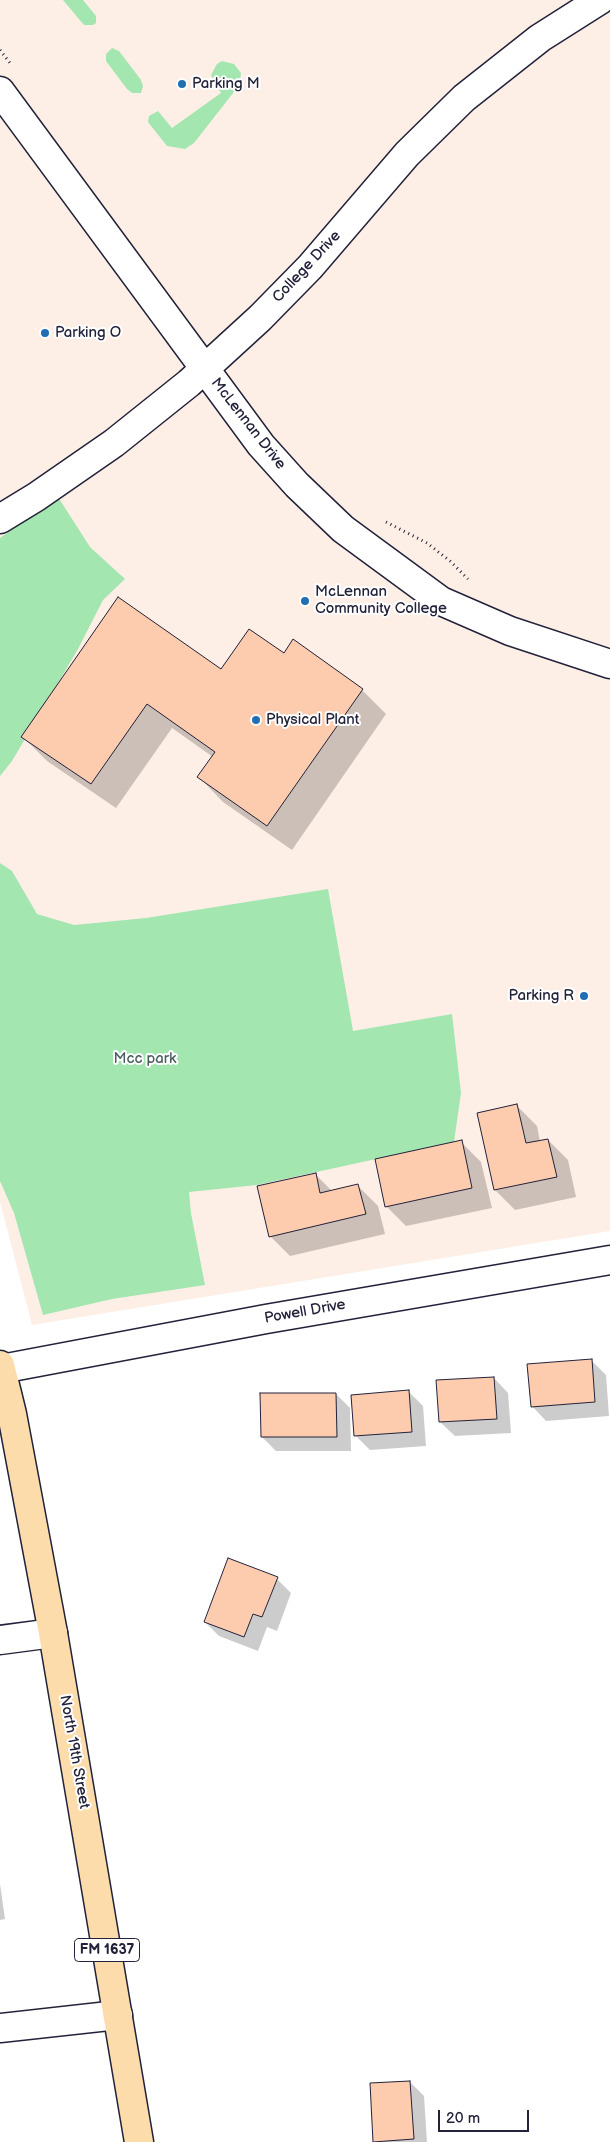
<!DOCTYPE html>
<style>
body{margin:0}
#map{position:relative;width:610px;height:2142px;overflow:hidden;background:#fff;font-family:"Balsamiq Sans",sans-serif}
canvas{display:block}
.scale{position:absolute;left:438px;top:2110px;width:91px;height:22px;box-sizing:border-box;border:2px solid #22223b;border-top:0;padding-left:6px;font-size:15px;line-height:18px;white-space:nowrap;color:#22223b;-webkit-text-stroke:4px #fff;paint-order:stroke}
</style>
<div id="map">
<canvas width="610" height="2142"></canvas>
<div class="scale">20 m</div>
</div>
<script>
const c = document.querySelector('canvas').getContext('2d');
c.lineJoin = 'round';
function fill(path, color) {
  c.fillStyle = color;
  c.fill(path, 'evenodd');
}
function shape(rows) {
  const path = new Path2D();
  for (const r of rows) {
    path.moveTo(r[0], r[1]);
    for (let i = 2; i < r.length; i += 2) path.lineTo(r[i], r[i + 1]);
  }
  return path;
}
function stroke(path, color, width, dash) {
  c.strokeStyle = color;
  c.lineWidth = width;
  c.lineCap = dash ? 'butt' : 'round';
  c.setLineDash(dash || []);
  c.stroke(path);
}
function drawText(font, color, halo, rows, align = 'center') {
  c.font = font + ' "Balsamiq Sans",sans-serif';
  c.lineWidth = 4;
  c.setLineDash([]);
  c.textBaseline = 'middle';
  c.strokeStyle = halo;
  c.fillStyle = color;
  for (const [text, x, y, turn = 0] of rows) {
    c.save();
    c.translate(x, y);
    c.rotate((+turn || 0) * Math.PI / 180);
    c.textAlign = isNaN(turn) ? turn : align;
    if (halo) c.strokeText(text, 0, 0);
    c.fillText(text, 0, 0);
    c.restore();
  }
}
const built = shape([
 [0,0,610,0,610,1231,32,1325,0,1202]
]);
const green = shape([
 [63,0,83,0,96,16,96,23,93,25,84,25],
 [112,48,119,51,141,80,143,86,141,93,132,93,127,89,106,61,106,54],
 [222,61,234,64,241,73,240,82,237,88,194,143,185,149,167,146,148,122,149,116,158,111,172,128,221,93,211,75,217,64],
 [58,497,90,547,125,579,103,600,78,649,12,761,0,776,0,538],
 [0,863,12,871,37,914,74,925,146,918,328,889,353,1031,452,1014,461,1093,454,1142,257,1185,189,1192,191,1213,205,1285,112,1299,43,1315,14,1213,0,1181]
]);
const shadow = shape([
 [221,670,362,690,386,714,292,850,223,802,199,777,213,757,172,728,116,808,47,761,23,737],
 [517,1106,537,1126,540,1142,548,1140,568,1160,576,1197,515,1210,495,1190],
 [461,1142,481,1162,492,1208,406,1226,386,1206],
 [315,1174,333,1192,358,1186,378,1206,385,1234,290,1256,270,1236],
 [591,1360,606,1375,609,1416,546,1421,532,1406],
 [494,1378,508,1393,511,1433,455,1436,440,1422,438,1382],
 [409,1392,423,1406,426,1446,370,1450,356,1436],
 [336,1394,350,1408,351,1451,276,1451,262,1437],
 [277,1579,291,1593,277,1631,267,1627,258,1651,219,1636,205,1622],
 [0,1884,5,1919,0,1920],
 [410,2082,424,2096,427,2142,375,2142]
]);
const building = shape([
 [118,597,221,669,249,629,284,653,293,639,363,689,267,826,197,777,215,752,147,704,91,784,21,737,118,597],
 [517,1104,526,1143,548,1139,557,1177,494,1190,477,1113,517,1104],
 [462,1140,472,1188,385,1207,375,1159,462,1140],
 [316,1173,320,1193,358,1184,366,1214,269,1237,257,1186,316,1173],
 [592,1359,595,1402,531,1407,527,1364,592,1359],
 [494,1377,497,1419,439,1422,436,1380,494,1377],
 [409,1390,412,1432,354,1436,351,1395,409,1390],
 [260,1393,336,1393,337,1437,261,1437,260,1393],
 [228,1558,278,1577,262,1617,253,1614,244,1637,204,1622,228,1558],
 [410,2081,414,2139,373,2142,370,2083,410,2081]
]);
const path = shape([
 [0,50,10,63],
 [386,522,427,543,450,561,468,579]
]);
const minor = shape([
 [0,91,261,445,297,485,343,529,441,601,510,631,610,664],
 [0,519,36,497,114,443,189,383,260,318,310,267,407,154,464,98,540,38,600,0],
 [1,1369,266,1319,610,1260],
 [0,1640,53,1633],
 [0,2028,118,2015]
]);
const major = shape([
 [0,1365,12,1414,53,1633,139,2142]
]);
const markers = [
 [182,84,5,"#1f6fb2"],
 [45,333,5,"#1f6fb2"],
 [305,601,5,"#1f6fb2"],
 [256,720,5,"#1f6fb2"],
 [584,996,5,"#1f6fb2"]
];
const shields = [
 [107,1950,65]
];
const shieldNames = [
 ["FM 1637",107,1950]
];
const poiNames = [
 ["Parking M",192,84],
 ["Parking O",55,333],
 ["McLennan",315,592],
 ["Community College",315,609],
 ["Physical Plant",266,720],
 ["Parking R",574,996,"right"]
];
const streetNames = [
 ["College Drive",307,267,-47],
 ["McLennan Drive",248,424,52],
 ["Powell Drive",305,1312,-10],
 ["North 19th Street",74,1752,80]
];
const parkNames = [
 ["Mcc park",145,1059]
];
fill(built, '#feefe6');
fill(green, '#a3e6b0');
fill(shadow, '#0003');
fill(building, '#fdcbad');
stroke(building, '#22223b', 1);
stroke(minor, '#22223b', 31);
stroke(major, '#22223b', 31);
stroke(path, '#22223b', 3, [1, 4]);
stroke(minor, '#fff', 28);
stroke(major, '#fddcac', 28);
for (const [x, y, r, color] of markers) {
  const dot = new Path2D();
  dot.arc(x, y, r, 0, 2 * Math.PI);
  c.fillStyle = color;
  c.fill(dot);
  stroke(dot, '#fff', 2);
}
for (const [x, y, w] of shields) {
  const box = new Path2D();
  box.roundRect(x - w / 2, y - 11.5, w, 23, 4);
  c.fillStyle = '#fff';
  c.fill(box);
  stroke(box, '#22223b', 1);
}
drawText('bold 14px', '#22223b', null, shieldNames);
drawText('15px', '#22223b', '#fff', poiNames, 'left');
drawText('15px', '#22223b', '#fff', streetNames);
drawText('15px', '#495d5e', '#fff', parkNames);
</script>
